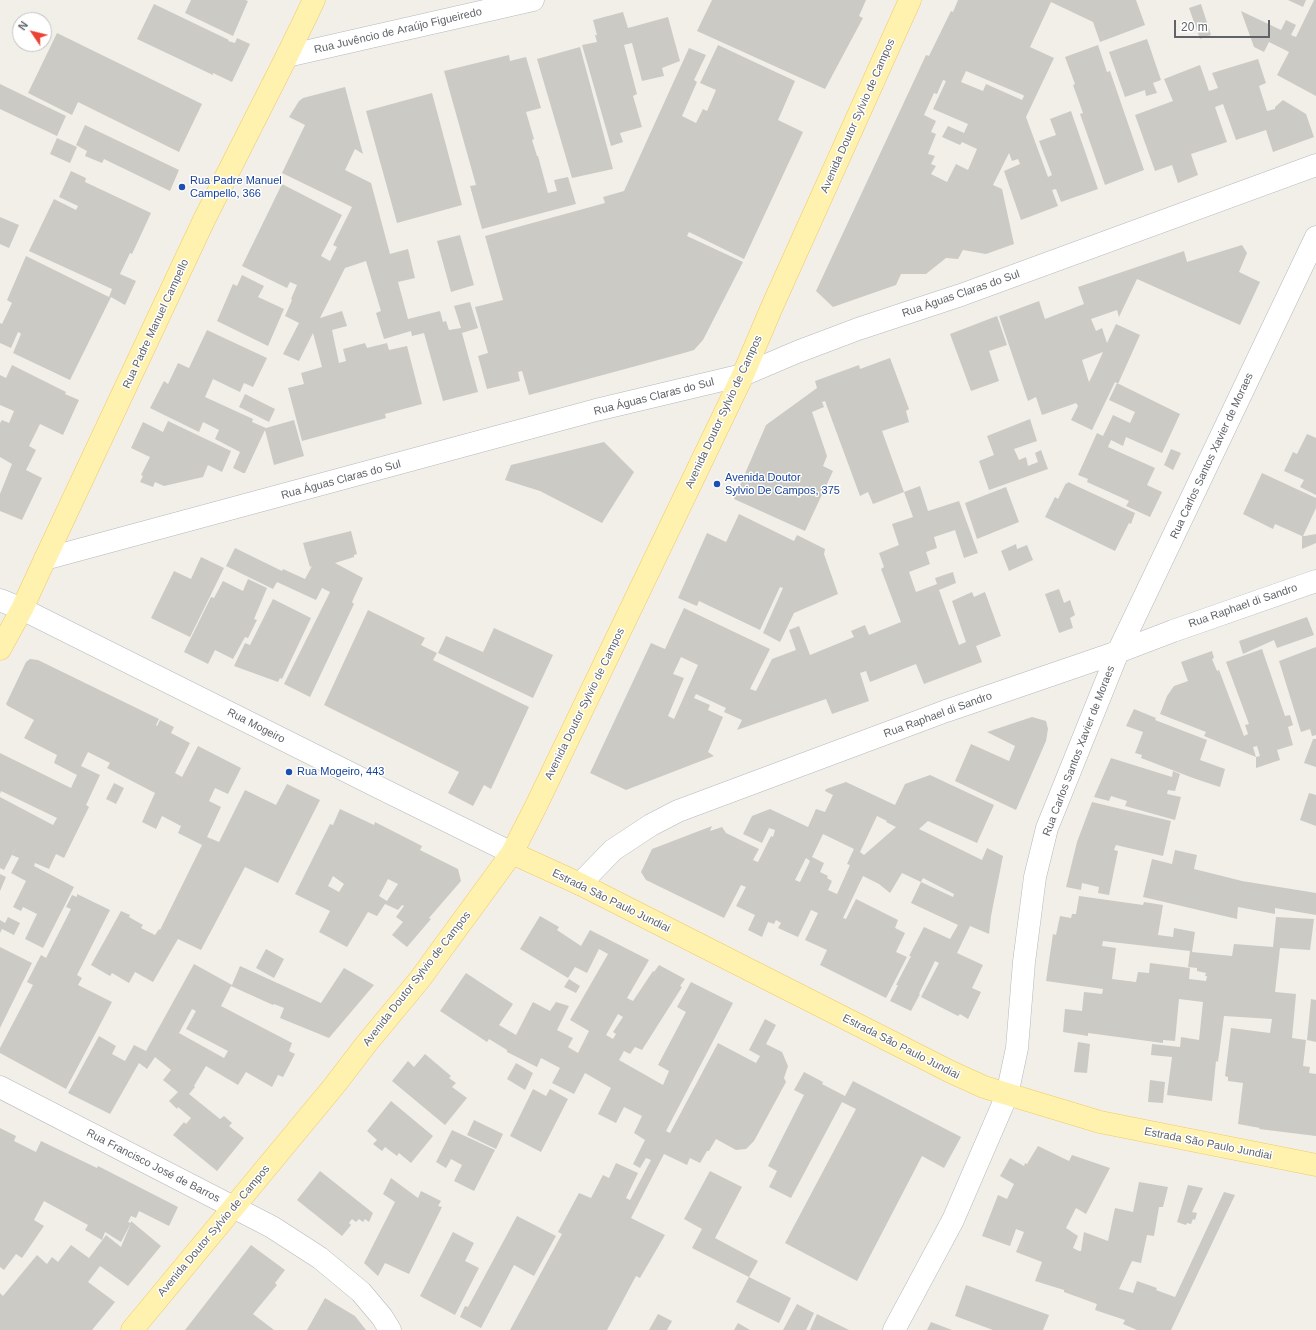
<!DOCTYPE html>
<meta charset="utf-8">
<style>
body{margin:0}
#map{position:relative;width:1316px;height:1330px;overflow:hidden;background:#f1efe8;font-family:Helvetica,sans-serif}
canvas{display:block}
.north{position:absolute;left:12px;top:12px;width:40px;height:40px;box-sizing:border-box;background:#fff;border:1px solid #bfc1c3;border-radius:50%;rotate:305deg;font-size:11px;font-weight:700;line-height:16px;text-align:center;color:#5f6368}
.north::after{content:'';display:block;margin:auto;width:14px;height:18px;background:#ea4335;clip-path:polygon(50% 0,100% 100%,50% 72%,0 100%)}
.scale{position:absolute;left:1174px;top:20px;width:96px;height:18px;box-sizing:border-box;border:2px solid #5f6368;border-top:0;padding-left:5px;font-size:12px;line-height:14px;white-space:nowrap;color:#5f6368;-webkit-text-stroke:3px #fff;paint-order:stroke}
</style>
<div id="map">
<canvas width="1316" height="1330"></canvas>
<div class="north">N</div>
<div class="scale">20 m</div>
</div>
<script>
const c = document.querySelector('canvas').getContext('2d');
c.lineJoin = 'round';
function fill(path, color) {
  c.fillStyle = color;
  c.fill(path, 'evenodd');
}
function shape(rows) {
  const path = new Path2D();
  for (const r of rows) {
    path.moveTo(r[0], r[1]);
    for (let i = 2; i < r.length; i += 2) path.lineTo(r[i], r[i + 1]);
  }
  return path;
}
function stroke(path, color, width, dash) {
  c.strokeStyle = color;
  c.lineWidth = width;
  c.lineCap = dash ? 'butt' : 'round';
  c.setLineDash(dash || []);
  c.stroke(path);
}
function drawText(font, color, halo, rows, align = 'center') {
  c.font = font + ' Helvetica,sans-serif';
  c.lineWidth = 3;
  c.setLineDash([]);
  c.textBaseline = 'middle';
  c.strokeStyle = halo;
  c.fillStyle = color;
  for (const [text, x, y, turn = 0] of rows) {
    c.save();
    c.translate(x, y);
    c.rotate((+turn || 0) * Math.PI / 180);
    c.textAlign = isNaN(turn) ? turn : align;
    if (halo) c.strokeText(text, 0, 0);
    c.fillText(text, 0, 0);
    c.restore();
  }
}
const building = shape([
 [191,0,245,0,248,1,233,36,185,13],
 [712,0,866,0,859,16,863,18,825,89,697,31],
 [958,0,1136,0,1145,25,1100,42,1093,22,1051,2,1030,47,1054,58,1026,117,1048,177,1052,175,1039,141,1056,135,1050,119,1071,111,1098,189,1061,202,1056,189,1052,190,1058,206,1021,220,1004,171,1020,164,1018,159,1012,161,1009,153,993,185,1002,189,1014,244,986,254,963,250,958,259,946,258,926,274,901,274,896,285,833,307,816,291,926,55,929,56,951,11,953,12],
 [966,71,1023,95,1024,96,1022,100,986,84,983,91,961,82],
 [943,80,946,81,933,109,968,124,964,133,948,126,942,137,960,145,962,142,977,149,968,170,956,164,947,182,931,174,936,166,931,164,935,156,928,154,936,134,931,132,936,121,924,115,934,93,937,94],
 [1288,0,1306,0,1303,7],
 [1314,0,1316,0,1316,96,1277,75,1289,52,1269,42,1264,52,1254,47,1241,11,1281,30,1286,20,1296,25,1291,35,1296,37],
 [154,4,229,40,228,41,235,43,237,38,250,44,232,82,213,73,213,75,137,39],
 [1201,4,1211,35,1200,39,1189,8],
 [623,12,628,28,668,17,680,61,662,68,664,76,642,81,632,43,624,45,637,94,633,96,642,127,620,133,623,142,611,146,582,45,597,42,595,35,597,35,593,20],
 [57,33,202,104,179,152,78,102,72,115,28,93],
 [1147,39,1161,80,1153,83,1157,93,1146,96,1145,90,1125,97,1109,52],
 [718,45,795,81,778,120,803,132,744,259,689,232,687,236,743,262,703,340,694,350,684,353,529,395,522,371,518,372,520,381,487,389,478,356,488,353,475,307,503,300,485,236,605,203,603,197,624,191,689,48,706,55,694,80,697,82,682,116,696,123,703,109,707,111,716,90,700,83],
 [1098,45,1107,72,1110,71,1144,170,1105,185,1080,114,1083,113,1073,85,1075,84,1065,57],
 [580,47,613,169,572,178,537,59],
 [509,55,510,61,526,57,541,108,526,112,534,139,532,140,537,156,538,156,548,193,557,191,554,180,568,177,576,204,482,229,470,186,476,185,444,71],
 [1258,59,1266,83,1259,86,1267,111,1275,109,1275,107,1283,100,1306,114,1314,137,1273,152,1266,130,1236,140,1223,104,1215,107,1227,142,1191,154,1198,175,1178,183,1172,165,1155,171,1135,115,1173,101,1164,79,1200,65,1209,91,1218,88,1212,73],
 [0,84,66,116,57,136,0,109],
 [345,87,363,154,355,149,345,170,371,183,390,254,408,249,415,278,398,282,408,319,440,311,443,322,446,321,449,330,461,328,454,306,470,302,478,328,462,333,478,392,443,401,424,333,412,336,411,331,384,339,376,313,381,311,366,261,345,268,320,318,342,311,347,326,332,330,339,363,346,361,343,349,365,343,367,348,387,343,389,350,407,346,422,404,385,414,386,418,302,441,288,388,304,384,301,373,322,367,313,333,299,361,283,354,299,323,285,316,292,300,291,299,297,285,290,282,287,288,242,266,282,184,342,215,321,256,330,261,337,247,333,245,352,207,282,173,305,125,289,117,299,101,303,98],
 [432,93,462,205,397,223,366,111],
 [85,125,179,170,170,191,104,159,102,163,85,156,87,151,76,145],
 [57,138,77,147,70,163,50,154],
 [71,171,86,178,85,182,151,213,132,254,130,253,120,274,136,281,125,305,111,297,70,380,13,353,21,334,20,333,18,332,11,348,0,343,0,323,2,324,12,303,7,300,26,256,109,297,112,289,29,251,54,199,76,210,78,206,59,197],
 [0,217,19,225,9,248,0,244],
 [460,235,474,285,451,292,437,241],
 [1242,245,1247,253,1239,272,1260,282,1240,325,1137,279,1119,317,1117,310,1091,319,1096,331,1102,328,1107,343,1116,324,1140,335,1118,384,1115,382,1092,430,1071,420,1078,406,1076,403,1042,415,1036,397,1028,401,999,316,1039,301,1045,319,1084,304,1078,287,1184,251,1187,262],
 [1103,352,1094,372,1089,382,1082,360],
 [242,275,264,286,258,297,284,309,268,346,217,321,233,284,237,286],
 [997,316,1007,345,989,351,999,381,971,391,950,334],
 [207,330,267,358,253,387,244,383,240,392,213,379,205,397,253,419,252,422,266,428,294,420,304,456,274,465,265,430,245,473,243,473,233,468,240,452,215,439,219,430,203,422,199,432,150,408,164,381,168,384,178,363,189,368],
 [890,358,909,409,906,411,909,422,882,431,904,492,873,504,868,492,860,496,825,401,822,402,824,407,812,412,827,456,823,466,833,471,805,531,734,499,766,425,817,388,815,381,859,365,860,369],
 [12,365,66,392,65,394,79,400,63,435,40,424,29,446,36,450,26,470,42,478,22,520,0,511,0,494,12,464,0,457,0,423,2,420,9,423,14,411,0,405,0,375,6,378],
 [1117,383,1180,414,1162,453,1126,437,1123,446,1111,440,1108,447,1155,468,1147,485,1162,492,1150,517,1126,506,1129,501,1087,482,1088,479,1078,475,1097,433,1103,436,1113,415,1130,423,1135,412,1109,400],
 [245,394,275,409,269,422,239,407],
 [1030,419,1037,441,1014,449,1019,460,1026,457,1028,466,1038,462,1035,453,1041,450,1048,469,989,490,979,461,994,455,987,436],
 [168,421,231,451,222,472,208,465,203,477,164,486,155,482,153,487,140,482,143,476,141,475,150,457,131,448,143,422,163,432],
 [1307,434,1316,438,1316,495,1300,487,1304,480,1284,471,1293,452,1297,454],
 [604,442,634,472,602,523,540,491,505,480,511,465],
 [1171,449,1181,453,1173,470,1164,465],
 [1262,473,1316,498,1316,508,1303,536,1305,536,1316,534,1316,543,1302,549,1302,536,1275,524,1273,529,1243,514],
 [1068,482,1135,513,1131,524,1129,523,1115,551,1045,517,1055,497,1058,499,1066,483,1067,484],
 [920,486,928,511,959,501,978,553,964,558,955,530,934,537,937,548,926,552,930,564,909,572,916,592,937,584,935,578,953,572,956,583,939,590,959,645,966,642,952,601,972,592,974,597,985,592,1001,636,976,646,982,662,924,684,916,664,870,682,866,671,860,673,869,701,832,714,826,699,737,730,742,720,724,712,726,708,696,694,694,698,710,705,708,710,723,717,708,752,714,756,626,790,590,773,651,643,665,649,684,608,770,649,750,689,756,691,772,659,796,650,789,630,799,626,810,655,854,637,851,631,865,625,869,635,901,622,881,569,884,567,879,553,899,545,892,524,913,517,904,492],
 [681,657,698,665,674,719,668,716,684,678,673,674],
 [1006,487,1019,522,977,539,965,503],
 [739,514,794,541,797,535,825,549,824,554,838,594,794,613,780,642,763,633,783,588,780,587,760,630,699,601,697,606,678,598,707,533,726,542],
 [351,531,357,554,354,555,354,557,335,563,363,578,352,602,354,604,310,697,284,684,330,592,322,588,316,600,277,582,273,589,226,566,235,548,282,571,283,569,305,579,312,566,310,567,303,543],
 [1016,544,1017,549,1027,545,1033,560,1009,571,1001,551],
 [201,557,224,568,190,637,151,618,174,571,191,579],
 [248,579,267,588,254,619,257,620,248,638,245,637,233,659,215,650,208,664,184,652,211,597,214,598,223,581,243,591],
 [1059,589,1064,603,1070,600,1075,615,1070,618,1073,628,1059,633,1045,594],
 [273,599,311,618,282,679,280,678,278,682,234,666,245,643,250,645],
 [368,610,425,638,421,645,437,653,433,660,529,707,491,789,484,785,473,806,448,793,459,772,324,705],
 [1307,617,1314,635,1277,648,1274,640,1243,654,1239,641],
 [494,628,553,655,533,698,438,653,446,636,483,652],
 [1316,647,1316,735,1312,736,1310,729,1301,732,1279,661],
 [1262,649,1285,716,1290,715,1293,725,1288,727,1293,745,1277,750,1280,760,1256,768,1256,757,1204,736,1206,732,1160,714,1167,696,1174,686,1188,681,1181,662,1212,651,1214,658,1212,659,1217,671,1219,670,1244,736,1248,734,1245,725,1249,724,1226,662],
 [1257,746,1260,756,1256,757,1253,747],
 [30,659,38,660,159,719,156,725,157,726,160,720,174,727,171,733,190,743,175,773,182,777,198,746,241,768,228,794,215,788,209,801,221,807,207,837,219,842,245,790,276,805,287,784,320,800,278,883,245,867,201,950,178,939,153,982,135,972,129,983,112,973,110,976,91,965,121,911,130,915,129,917,143,925,141,928,155,935,159,929,160,930,202,845,178,833,181,826,162,816,156,829,142,822,155,793,107,768,110,763,88,752,81,766,100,775,86,805,89,807,64,858,56,854,49,869,35,863,34,866,74,887,43,948,25,939,37,914,23,907,21,911,13,907,26,881,11,873,19,858,12,855,17,845,4,870,0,868,0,797,53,825,57,818,1,791,0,794,0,753,71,788,77,775,54,763,57,755,24,738,34,720,8,706,6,704,26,662],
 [1134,709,1156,718,1155,720,1207,740,1200,760,1225,769,1220,787,1193,778,1141,758,1142,755,1135,753,1143,732,1126,726],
 [1032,717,1046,721,1048,729,1046,741,1016,810,955,781,971,744,1009,761,1015,746,987,732],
 [1313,739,1316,739,1316,767,1304,763],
 [1111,758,1172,777,1173,771,1180,774,1175,791,1168,790,1167,794,1181,797,1175,820,1125,806,1127,801,1111,796,1109,801,1094,797],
 [930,775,994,805,977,843,928,821,919,829,982,860,987,848,1003,856,991,916,989,934,970,926,957,953,983,965,972,988,981,992,968,1019,960,1014,958,1016,921,997,939,963,935,961,919,994,920,994,911,1011,890,1001,898,985,896,985,911,956,909,956,924,927,950,939,958,925,911,903,921,882,953,897,954,894,923,878,921,882,902,873,890,893,879,884,863,876,843,918,846,919,856,899,898,920,895,928,905,933,896,952,907,957,886,998,820,965,827,950,805,940,818,913,811,910,798,937,778,928,781,923,776,920,774,924,768,922,762,937,748,930,755,915,736,906,746,887,741,885,724,918,646,880,641,872,652,849,712,826,710,831,722,827,726,833,759,849,753,860,758,862,771,836,773,837,775,830,769,828,762,843,743,834,752,816,770,809,808,827,816,809,825,812,833,795,825,791,826,789,846,782,895,805,905,784],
 [877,816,887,821,886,822,896,827,864,855,860,852],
 [823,834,854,849,847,864,850,865,837,894,828,890,832,881,827,878,828,876,820,872,824,863,812,857],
 [806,858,810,861,800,882,795,880],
 [114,783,124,788,116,804,106,799],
 [1309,793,1316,795,1316,826,1300,820],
 [1092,802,1171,821,1163,856,1116,845,1114,850,1118,851,1109,895,1098,893,1099,887,1082,883,1081,890,1066,887,1077,842],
 [340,809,374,825,375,822,422,846,420,850,458,869,461,881,429,918,431,919,407,947,392,935,403,922,396,917,404,906,402,905,398,910,385,904,377,916,368,912,347,947,319,932,330,911,295,894,330,824,333,825],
 [333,876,344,884,339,892,328,886],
 [388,879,398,884,387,901,379,896],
 [1175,850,1197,855,1194,869,1242,881,1316,893,1316,915,1275,908,1275,914,1238,907,1237,919,1143,897,1152,859,1172,864],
 [0,874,6,877,0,891],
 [77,894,110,910,77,975,82,978,78,985,112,1002,66,1089,0,1053,0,1048,33,985,27,982,41,955,46,958,71,909,66,907,72,895,77,897],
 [1079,896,1143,905,1144,902,1163,905,1158,935,1173,937,1174,928,1195,932,1192,952,1232,956,1234,944,1273,947,1276,917,1314,919,1310,950,1280,948,1275,992,1296,994,1292,1038,1306,1040,1303,1066,1310,1067,1309,1073,1316,1074,1316,1136,1259,1129,1260,1128,1238,1124,1243,1083,1228,1081,1228,1077,1225,1076,1231,1028,1270,1033,1272,1019,1224,1016,1218,1062,1216,1061,1212,1101,1167,1095,1172,1057,1151,1055,1152,1044,1180,1047,1181,1037,1199,1040,1203,1002,1179,999,1175,1041,1163,1040,1163,1043,1088,1033,1088,1036,1063,1032,1065,1009,1082,1011,1084,992,1102,994,1103,989,1046,981,1053,934,1056,935,1060,916,1071,918,1072,914,1076,914],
 [1103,941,1190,951,1188,967,1197,968,1197,971,1206,973,1205,976,1207,976,1206,981,1189,979,1190,968,1150,963,1149,973,1138,972,1136,982,1112,979,1116,948,1102,946],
 [540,916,559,927,557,930,581,946,590,930,649,960,627,998,633,1001,653,971,654,972,659,965,685,979,680,986,682,987,642,1050,635,1047,630,1054,624,1051,619,1060,663,1085,669,1071,658,1065,686,1012,677,1007,691,982,733,1003,666,1131,670,1133,718,1043,756,1063,760,1056,749,1050,765,1019,776,1025,766,1044,782,1052,788,1066,784,1078,786,1082,754,1141,746,1149,736,1150,716,1139,709,1151,707,1151,700,1163,690,1158,687,1165,664,1154,631,1218,665,1235,640,1278,636,1276,607,1330,510,1330,562,1234,558,1232,579,1193,591,1198,603,1175,609,1178,616,1163,638,1173,626,1198,630,1200,651,1160,646,1158,640,1168,633,1164,645,1140,634,1133,642,1116,624,1107,616,1123,598,1114,611,1088,585,1073,574,1094,552,1083,560,1068,541,1058,537,1067,507,1052,507,1050,489,1039,487,1042,440,1011,466,973,513,1004,499,1025,516,1035,533,1002,550,1011,556,1002,569,1006,557,1030,573,1038,568,1047,578,1053,589,1031,570,1020,608,954,599,949,587,973,575,967,568,978,520,949],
 [618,1014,623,1017,613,1032,616,1034,613,1039,606,1035],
 [8,917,20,923,14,935,2,929,0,933,0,920,5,923],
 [0,947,32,963,0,1028],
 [266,949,284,959,274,978,256,968],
 [194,964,232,985,240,966,321,1003,344,968,374,985,329,1038,280,1018,284,1008,274,1004,273,1005,231,986,221,1006,292,1043,289,1051,295,1054,283,1077,278,1075,272,1087,246,1072,238,1085,206,1066,194,1086,195,1087,189,1094,220,1119,224,1116,232,1123,229,1126,244,1138,217,1171,173,1135,184,1122,186,1124,191,1118,178,1107,177,1109,169,1101,178,1092,163,1080,171,1070,155,1057,147,1069,139,1063,110,1114,68,1093,99,1036,116,1046,112,1054,125,1061,134,1045,146,1051],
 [192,1009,196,1011,186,1029,228,1051,224,1058,179,1033],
 [569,979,580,986,576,993,564,987],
 [1311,999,1316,1000,1316,1042,1307,1040],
 [1078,1042,1090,1044,1087,1073,1074,1072],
 [425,1054,451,1076,449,1078,456,1083,452,1087,467,1098,445,1125,392,1081,408,1061,414,1067],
 [516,1063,533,1073,525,1090,507,1079],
 [804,1072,823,1082,822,1084,845,1096,853,1081,961,1137,944,1168,922,1156,857,1281,785,1243,856,1109,842,1102,791,1198,769,1187,777,1171,768,1166,804,1095,794,1090],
 [1150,1080,1165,1082,1163,1103,1148,1102],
 [533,1089,546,1096,550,1089,568,1099,541,1152,510,1136],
 [391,1101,433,1136,411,1163,399,1153,397,1156,385,1147,382,1151,373,1144,377,1140,367,1131],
 [474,1120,503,1134,496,1149,467,1135],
 [0,1128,16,1136,14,1141,36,1152,41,1141,97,1168,98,1166,178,1207,169,1226,139,1211,136,1218,131,1216,128,1222,131,1223,131,1221,161,1246,128,1286,100,1266,88,1282,115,1302,92,1330,0,1330,0,1293,3,1296,37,1255,47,1264,52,1257,58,1262,71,1245,89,1258,101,1242,106,1235,121,1247,131,1223,121,1242,105,1232,102,1240,85,1230,88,1225,44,1201,34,1220,44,1226,22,1258,16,1254,4,1270,0,1267],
 [452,1130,495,1150,474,1191,454,1181,462,1165,451,1159,446,1168,436,1162],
 [1038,1146,1069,1161,1072,1155,1110,1168,1086,1214,1076,1208,1066,1228,1078,1236,1073,1248,1079,1251,1081,1251,1084,1232,1108,1241,1115,1208,1133,1212,1139,1182,1168,1187,1163,1207,1159,1207,1154,1236,1147,1235,1141,1263,1132,1261,1119,1289,1133,1293,1137,1281,1157,1288,1156,1290,1175,1297,1224,1192,1235,1195,1171,1330,1137,1330,1123,1324,1125,1320,1095,1310,1097,1304,1064,1292,1064,1290,1035,1281,1042,1262,1016,1252,1024,1232,1016,1229,1010,1246,982,1236,998,1195,1007,1199,1014,1184,1000,1176,1010,1158,1024,1166,1025,1163,1027,1164],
 [320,1171,373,1213,369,1222,365,1219,363,1222,359,1219,356,1222,352,1219,349,1223,351,1225,342,1236,297,1200],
 [710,1171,742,1187,715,1238,758,1261,749,1277,692,1248,702,1229,684,1219],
 [391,1178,418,1198,421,1191,441,1201,438,1206,442,1207,409,1274,385,1263,378,1276,364,1263,395,1202,383,1194],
 [1188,1185,1203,1188,1192,1212,1197,1213,1195,1220,1193,1219,1191,1224,1187,1223,1186,1225,1177,1222],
 [517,1216,556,1236,534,1276,514,1265,481,1328,460,1317,465,1306,468,1307],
 [453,1232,474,1243,465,1261,479,1268,455,1315,420,1296],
 [251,1245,285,1270,275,1283,277,1285,253,1314,274,1330,185,1330],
 [749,1277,791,1298,779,1323,736,1302],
 [966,1285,1049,1315,1043,1330,993,1330,955,1316],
 [325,1298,355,1316,366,1330,307,1330],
 [797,1304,814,1313,806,1330,783,1330],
 [658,1314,672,1321,667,1330,649,1330],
 [817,1314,849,1330,810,1330],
 [931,1322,952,1330,927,1330],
 [738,1323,750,1330,734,1330]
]);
const minor = shape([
 [287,56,533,0],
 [45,559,596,410,743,375,797,352,858,329,961,295,1316,165],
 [0,600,22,609,382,789,512,853],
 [580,884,613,850,651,825,678,811,946,711,1118,652,1173,631,1316,581],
 [0,1087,272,1227,320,1258,361,1292,382,1317,390,1330],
 [894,1330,953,1220,1007,1095,1017,1048,1024,962,1035,877,1047,828,1118,652,1316,237]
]);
const major = shape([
 [0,649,22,609,45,559,204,220,287,56,314,0],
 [512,853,580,884,951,1072,984,1087,1100,1122,1316,1165],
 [132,1330,334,1086,367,1043,420,979,512,853,536,806,743,375,771,309,910,0]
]);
const markers = [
 [182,187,4,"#1a4fb4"],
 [717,484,4,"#1a4fb4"],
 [289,772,4,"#1a4fb4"]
];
const streetNames = [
 ["Rua Juvêncio de Araújo Figueiredo",398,31,-13],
 ["Avenida Doutor Sylvio de Campos",858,116,-66],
 ["Rua Águas Claras do Sul",961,294,-19],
 ["Rua Padre Manuel Campello",156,324,-65],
 ["Rua Águas Claras do Sul",654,397,-14],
 ["Avenida Doutor Sylvio de Campos",724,412,-65],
 ["Rua Carlos Santos Xavier de Moraes",1212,456,-65],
 ["Rua Águas Claras do Sul",341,480,-15],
 ["Rua Raphael di Sandro",1243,606,-19],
 ["Avenida Doutor Sylvio de Campos",585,704,-64],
 ["Rua Raphael di Sandro",938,715,-20],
 ["Rua Mogeiro",256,726,27],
 ["Rua Carlos Santos Xavier de Moraes",1079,751,-69],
 ["Estrada São Paulo Jundiai",611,901,26],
 ["Avenida Doutor Sylvio de Campos",417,979,-52],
 ["Estrada São Paulo Jundiai",901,1047,27],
 ["Estrada São Paulo Jundiai",1208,1144,11],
 ["Rua Francisco José de Barros",153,1166,27],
 ["Avenida Doutor Sylvio de Campos",214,1231,-50]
];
const transitNames = [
 ["Rua Padre Manuel",190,181],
 ["Campello, 366",190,194],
 ["Avenida Doutor",725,478],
 ["Sylvio De Campos, 375",725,491],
 ["Rua Mogeiro, 443",297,772]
];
fill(building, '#cccac5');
stroke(minor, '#b5b8bc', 23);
stroke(major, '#f2c960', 23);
stroke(minor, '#fff', 22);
stroke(major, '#fff2af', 22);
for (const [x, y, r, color] of markers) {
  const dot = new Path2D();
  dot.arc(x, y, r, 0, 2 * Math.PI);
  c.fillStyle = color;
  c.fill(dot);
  stroke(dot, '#fff', 1.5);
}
drawText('11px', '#5f6368', '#fff', streetNames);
drawText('11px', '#164399', '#fff', transitNames, 'left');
</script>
